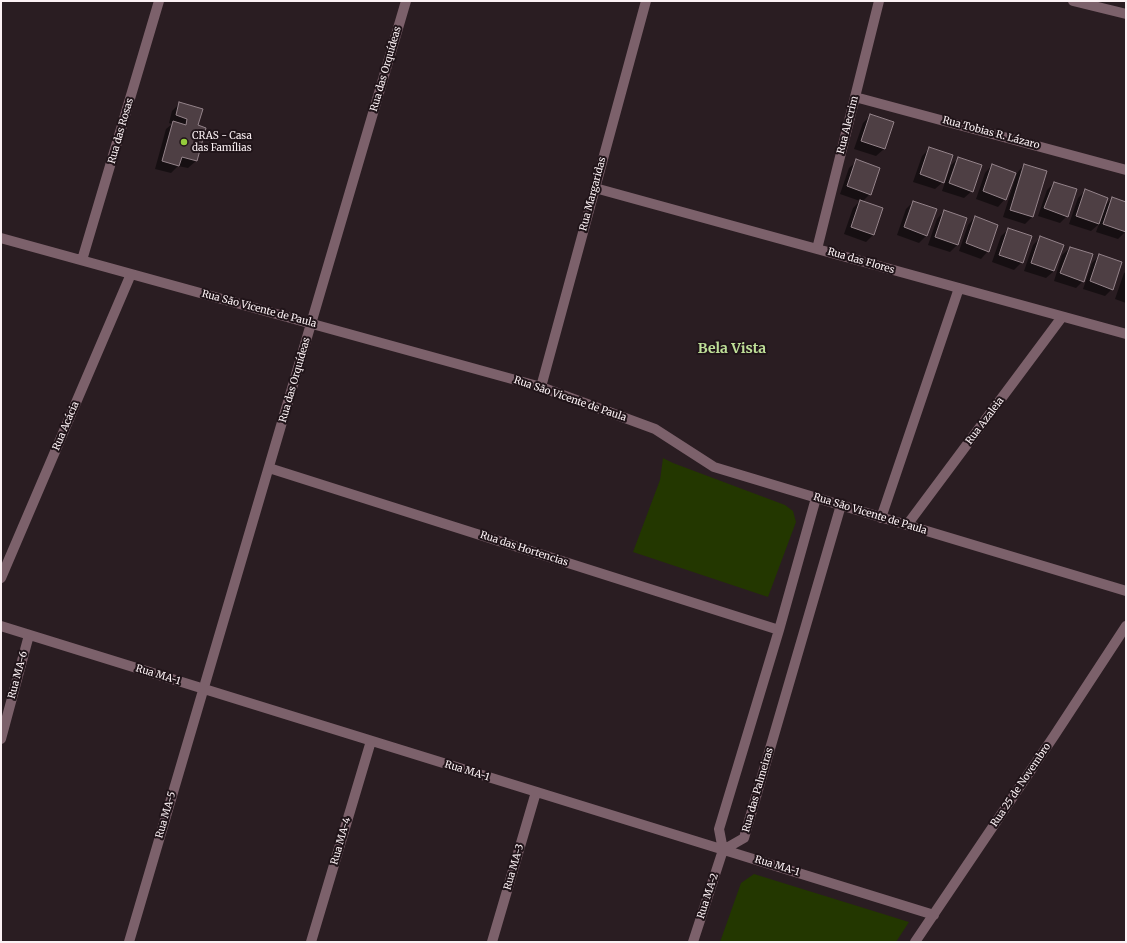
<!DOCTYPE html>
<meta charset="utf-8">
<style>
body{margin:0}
#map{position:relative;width:1127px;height:943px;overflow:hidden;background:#2a1d22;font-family:Merriweather,serif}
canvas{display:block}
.frame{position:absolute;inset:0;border:2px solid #fbf1f4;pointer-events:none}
</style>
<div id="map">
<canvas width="1127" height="943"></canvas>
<div class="frame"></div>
</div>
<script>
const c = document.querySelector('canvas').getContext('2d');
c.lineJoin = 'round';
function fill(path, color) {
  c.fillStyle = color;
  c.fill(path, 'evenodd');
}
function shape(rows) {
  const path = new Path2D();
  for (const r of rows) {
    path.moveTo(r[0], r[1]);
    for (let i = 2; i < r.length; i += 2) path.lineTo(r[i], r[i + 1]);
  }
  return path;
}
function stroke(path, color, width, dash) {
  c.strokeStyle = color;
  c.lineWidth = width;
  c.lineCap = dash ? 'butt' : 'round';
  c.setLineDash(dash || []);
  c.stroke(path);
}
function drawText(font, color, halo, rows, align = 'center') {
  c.font = font + ' Merriweather,serif';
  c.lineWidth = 4;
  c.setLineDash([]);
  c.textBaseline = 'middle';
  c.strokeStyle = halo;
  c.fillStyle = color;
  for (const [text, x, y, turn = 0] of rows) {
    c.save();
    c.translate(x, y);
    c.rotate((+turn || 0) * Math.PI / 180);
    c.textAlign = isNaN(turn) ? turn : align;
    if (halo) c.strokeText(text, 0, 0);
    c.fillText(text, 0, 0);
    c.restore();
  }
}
const green = shape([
 [663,458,673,463,785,505,793,511,796,522,768,597,633,552,660,480],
 [754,874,909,922,896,942,720,942,741,883]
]);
const shadow = shape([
 [180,103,197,126,205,128,196,161,188,168,178,166,171,173,155,169,166,129,172,124,169,123,172,111],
 [871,115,892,123,884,149,876,156,854,149,863,123],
 [929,149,943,182,935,189,913,182,922,156],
 [959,158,972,191,964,198,942,191,951,165],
 [857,161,870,194,862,202,873,235,866,242,844,234,853,208,860,201,840,194,849,168],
 [992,165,1005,199,998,207,976,199,985,173],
 [1024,165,1032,217,1025,224,1003,217,1017,173],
 [1054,183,1067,216,1060,223,1038,216,1047,190],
 [1085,191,1104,206,1112,199,1126,203,1126,230,1125,232,1118,239,1096,232,1099,224,1091,231,1069,224,1078,198],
 [913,202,927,235,919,243,897,235,906,209],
 [944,211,966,219,957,245,950,252,928,245,937,219],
 [975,217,988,251,981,259,959,251,968,225],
 [1009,229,1022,262,1014,270,992,262,1001,236],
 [1041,237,1054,271,1046,278,1024,271,1033,245],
 [1070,248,1083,281,1076,288,1054,281,1062,255],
 [1099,256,1112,289,1105,296,1083,289,1092,263],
 [1126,272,1126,303,1115,299,1124,273]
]);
const building = shape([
 [179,102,203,109,198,125,206,128,197,161,182,157,179,166,162,161,173,121,186,125,187,119,176,115,179,102],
 [870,114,894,122,885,149,861,141,870,114],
 [929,147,953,155,944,183,920,174,929,147],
 [958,157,982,165,973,192,949,183,958,157],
 [856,159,880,168,871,195,847,186,856,159],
 [992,164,1016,173,1006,200,983,191,992,164],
 [1024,164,1047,171,1033,217,1010,210,1024,164],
 [1054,182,1077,189,1068,217,1044,208,1054,182],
 [1085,189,1108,198,1099,224,1076,216,1085,189],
 [1112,197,1126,202,1126,232,1103,224,1112,197],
 [860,200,883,208,874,235,851,227,860,200],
 [913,201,937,209,927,236,904,227,913,201],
 [944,210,967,218,958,245,935,237,944,210],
 [975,216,998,225,989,252,966,243,975,216],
 [1008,228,1032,236,1023,263,999,255,1008,228],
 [1040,236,1064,245,1054,271,1031,263,1040,236],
 [1070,247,1093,254,1084,282,1060,273,1070,247],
 [1099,254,1122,262,1113,290,1090,281,1099,254]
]);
const minor = shape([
 [1073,1,1126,14],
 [855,97,1126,170],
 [595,188,1126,334],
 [1,238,541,387,655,429,714,467,1126,591],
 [817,249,879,1],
 [82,260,159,1],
 [541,387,646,1],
 [269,468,779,630],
 [881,518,959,288],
 [907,525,1062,317],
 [1,578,131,274],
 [1,626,934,915],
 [1,739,29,635],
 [723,850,744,838,841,505],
 [723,850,719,829,779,630,816,498],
 [129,942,406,1],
 [311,942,371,741],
 [492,942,536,792],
 [693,942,723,850],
 [915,942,1054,736,1126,626]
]);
const markers = [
 [184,142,4,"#94cc3c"]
];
const streetNames = [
 ["Rua das Orquídeas",386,69,-74],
 ["Rua Alecrim",848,125,-76],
 ["Rua das Rosas",121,131,-74],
 ["Rua Tobias R. Lázaro",991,133,15],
 ["Rua Margaridas",593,194,-75],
 ["Rua das Flores",861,261,16],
 ["Rua São Vicente de Paula",259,309,15],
 ["Rua das Orquídeas",295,380,-74],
 ["Rua São Vicente de Paula",570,399,19],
 ["Rua Azaleia",985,421,-53],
 ["Rua Acácia",66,426,-67],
 ["Rua São Vicente de Paula",870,514,17],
 ["Rua das Hortencias",524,549,18],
 ["Rua MA-6",18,675,-75],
 ["Rua MA-1",158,675,17],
 ["Rua MA-1",467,771,17],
 ["Rua 25 de Novembro",1021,785,-56],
 ["Rua das Palmeiras",758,790,-74],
 ["Rua MA-5",166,815,-74],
 ["Rua MA-4",341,841,-74],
 ["Rua MA-1",777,866,17],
 ["Rua MA-3",514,867,-74],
 ["Rua MA-2",708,896,-72]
];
const poiNames = [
 ["CRAS - Casa",192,136],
 ["das Famílias",192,148]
];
const districtNames = [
 ["Bela Vista",732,349]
];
fill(green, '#233700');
fill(shadow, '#0007');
fill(building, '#4e3f44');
stroke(building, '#94838a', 1);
stroke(minor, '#7c616b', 10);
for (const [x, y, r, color] of markers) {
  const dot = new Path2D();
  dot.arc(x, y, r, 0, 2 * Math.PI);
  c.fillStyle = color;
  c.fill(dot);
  stroke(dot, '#201419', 1.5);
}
drawText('10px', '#fbf1f4', '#201419', streetNames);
drawText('10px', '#fbf1f4', '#201419', poiNames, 'left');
drawText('bold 14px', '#bfe099', '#201419', districtNames);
</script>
